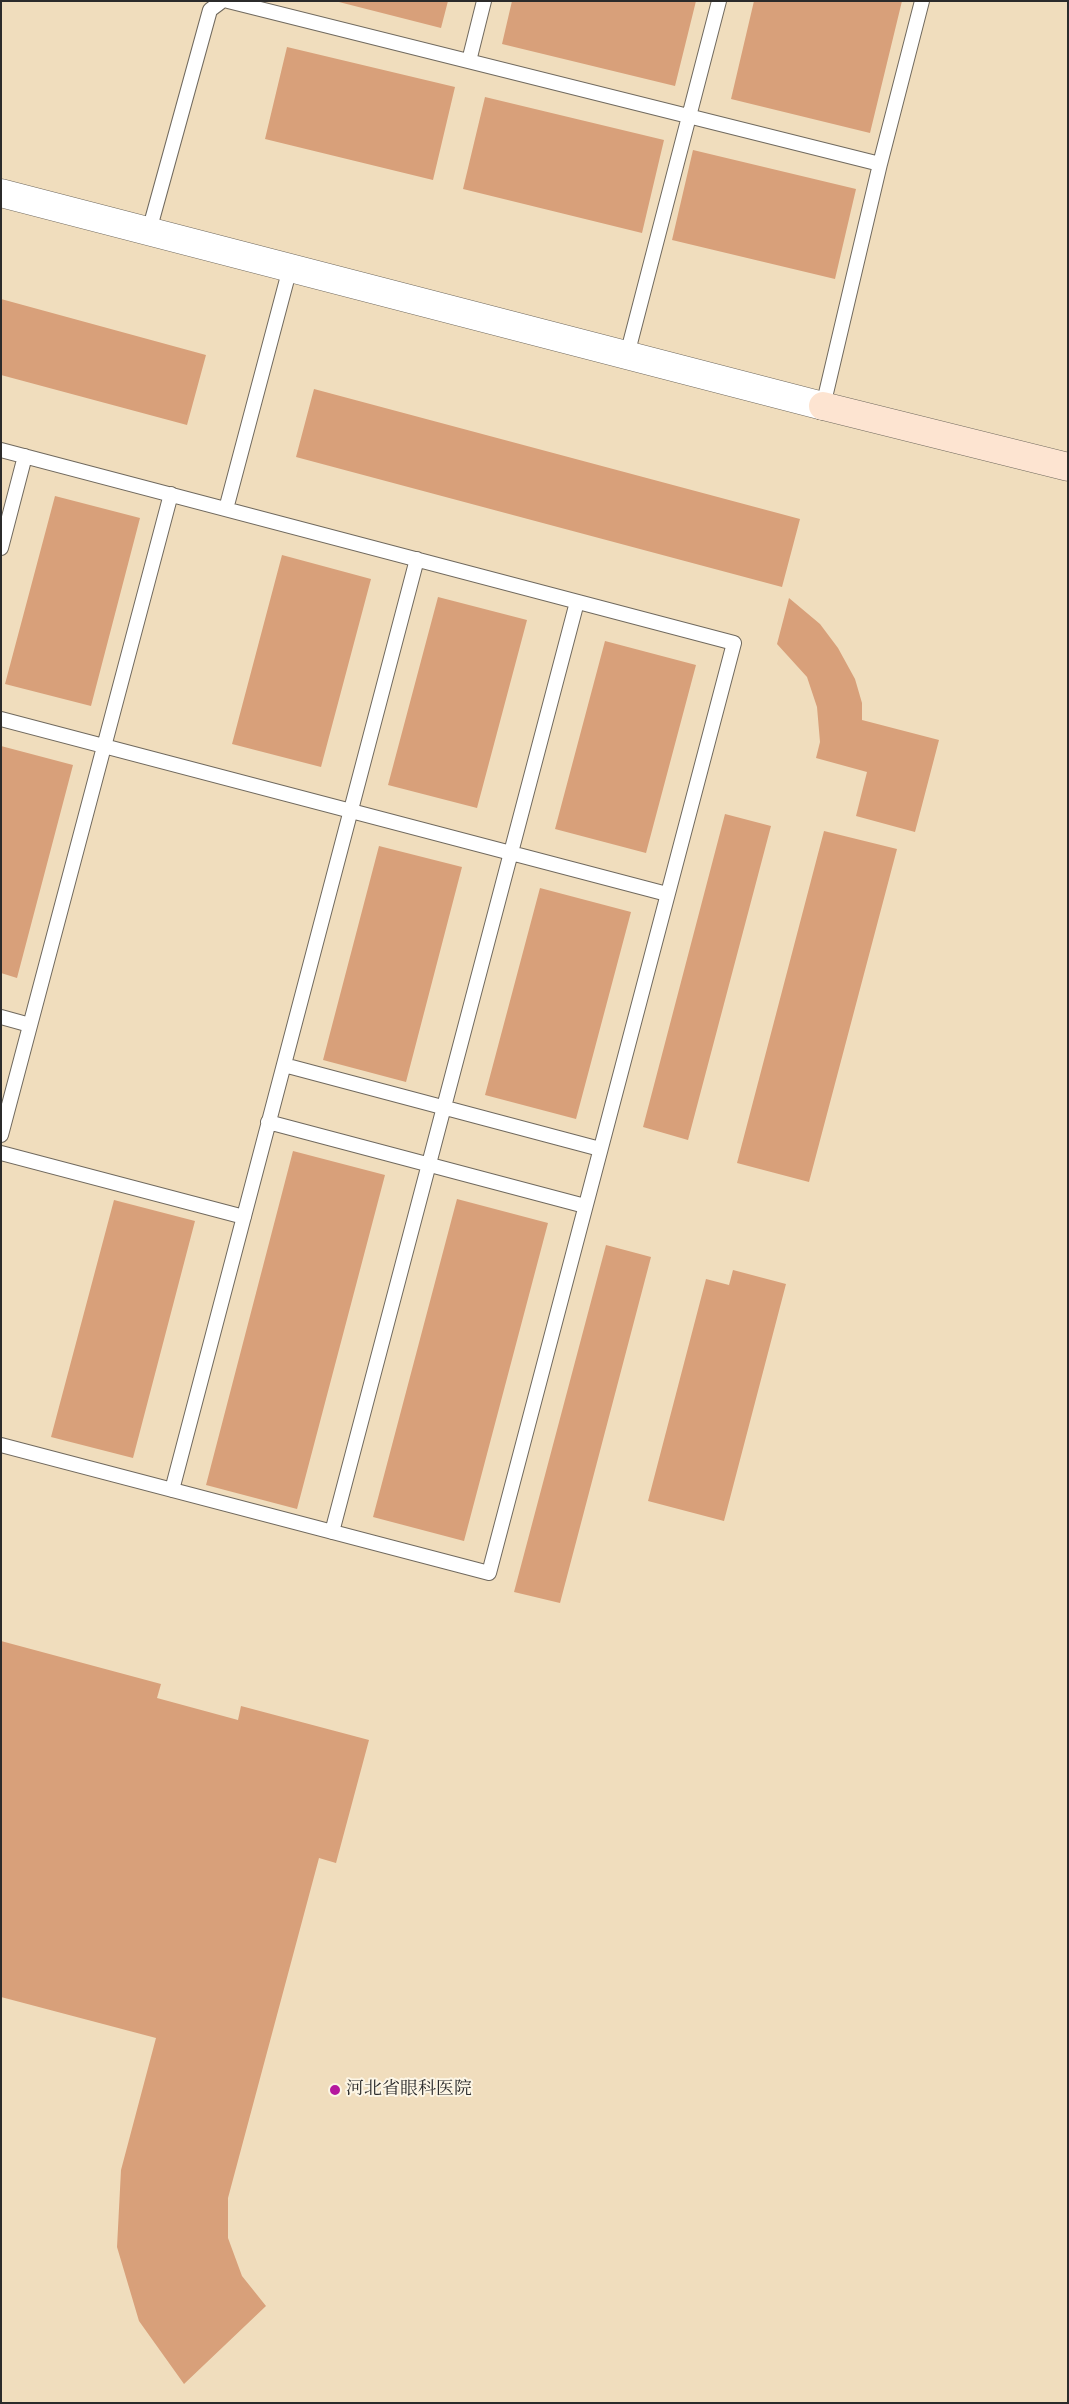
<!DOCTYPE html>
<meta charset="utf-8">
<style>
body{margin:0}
#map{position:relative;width:1069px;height:2404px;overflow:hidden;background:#f0ddbd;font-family:"IM FELL DW Pica",serif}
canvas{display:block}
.frame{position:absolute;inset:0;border:2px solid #2b2b2b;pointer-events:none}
</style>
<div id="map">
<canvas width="1069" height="2404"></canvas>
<div class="frame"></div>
</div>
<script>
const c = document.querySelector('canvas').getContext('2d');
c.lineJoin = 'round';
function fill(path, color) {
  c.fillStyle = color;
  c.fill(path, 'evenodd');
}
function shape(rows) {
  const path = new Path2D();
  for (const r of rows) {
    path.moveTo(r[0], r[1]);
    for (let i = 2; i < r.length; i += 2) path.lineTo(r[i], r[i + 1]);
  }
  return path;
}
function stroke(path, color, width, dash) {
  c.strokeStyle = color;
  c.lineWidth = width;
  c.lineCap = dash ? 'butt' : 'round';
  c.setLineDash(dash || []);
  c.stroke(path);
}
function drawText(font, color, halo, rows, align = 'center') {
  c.font = font + ' "IM FELL DW Pica","Noto Serif SC",serif';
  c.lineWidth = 4;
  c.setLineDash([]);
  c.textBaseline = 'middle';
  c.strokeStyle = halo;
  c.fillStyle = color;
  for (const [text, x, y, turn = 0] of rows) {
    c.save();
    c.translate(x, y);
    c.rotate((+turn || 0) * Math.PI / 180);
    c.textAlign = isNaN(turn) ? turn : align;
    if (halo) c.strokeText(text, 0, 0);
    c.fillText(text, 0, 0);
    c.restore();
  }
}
const building = shape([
 [335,1,448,1,441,28],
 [512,1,696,1,675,86,502,44],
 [754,1,902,1,870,133,731,99],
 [287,47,455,87,433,180,265,139],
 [485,97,664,140,642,233,463,189],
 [693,150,856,189,835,279,672,240],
 [1,299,206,355,187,425,1,375],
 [314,389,800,519,782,587,296,457],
 [55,496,140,518,91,706,5,684],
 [282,555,371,579,321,767,232,744],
 [438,597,527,620,477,808,388,785],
 [789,598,820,624,838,648,855,679,862,703,862,720,939,740,915,832,856,816,867,772,816,758,820,742,817,707,807,677,777,644],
 [605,641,696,665,646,853,555,829],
 [1,746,73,765,17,978,1,973],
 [725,814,771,826,688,1140,643,1127],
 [824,831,897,849,809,1182,737,1163],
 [379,846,462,867,406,1082,323,1060],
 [540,888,631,912,576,1119,485,1095],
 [293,1151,385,1175,297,1509,206,1485],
 [457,1199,548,1223,464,1541,373,1517],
 [114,1200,195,1221,133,1458,51,1437],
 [606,1245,651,1257,560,1603,514,1592],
 [733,1270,786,1284,724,1521,648,1501,706,1279,729,1285],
 [1,1641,161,1684,157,1698,238,1720,241,1706,369,1740,336,1863,319,1858,228,2198,228,2238,242,2276,266,2306,184,2384,139,2321,117,2247,121,2170,156,2038,1,1997]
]);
const lane = shape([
 [228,1,880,164,823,406],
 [469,61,484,1],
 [880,164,922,1],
 [149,231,210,10,222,1],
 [627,355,719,1],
 [1,450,734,643,489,1573,1,1445],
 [226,509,290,268],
 [1,548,25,456],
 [1,719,667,894],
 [1,1017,30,1025],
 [284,1065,600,1149],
 [268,1122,585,1206],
 [1,1135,171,494],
 [1,1153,244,1217],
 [172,1490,417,559],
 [332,1532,577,602]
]);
const street = shape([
 [1,193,823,406]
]);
const secondary = shape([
 [823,406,1068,467]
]);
const markers = [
 [335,2090,6,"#b5179e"]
];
const poiNames = [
 ["河北省眼科医院",346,2090]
];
fill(building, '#d8a07a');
stroke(lane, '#70695e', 16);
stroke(street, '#70695e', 29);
stroke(secondary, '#70695e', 29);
stroke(lane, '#fff', 14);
stroke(street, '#fff', 28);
stroke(secondary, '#fde4d1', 28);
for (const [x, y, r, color] of markers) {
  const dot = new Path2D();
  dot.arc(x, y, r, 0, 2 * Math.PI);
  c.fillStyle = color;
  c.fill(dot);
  stroke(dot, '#fcf5e5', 2);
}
drawText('18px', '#2b2b2b', '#fcf5e5', poiNames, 'left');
</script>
